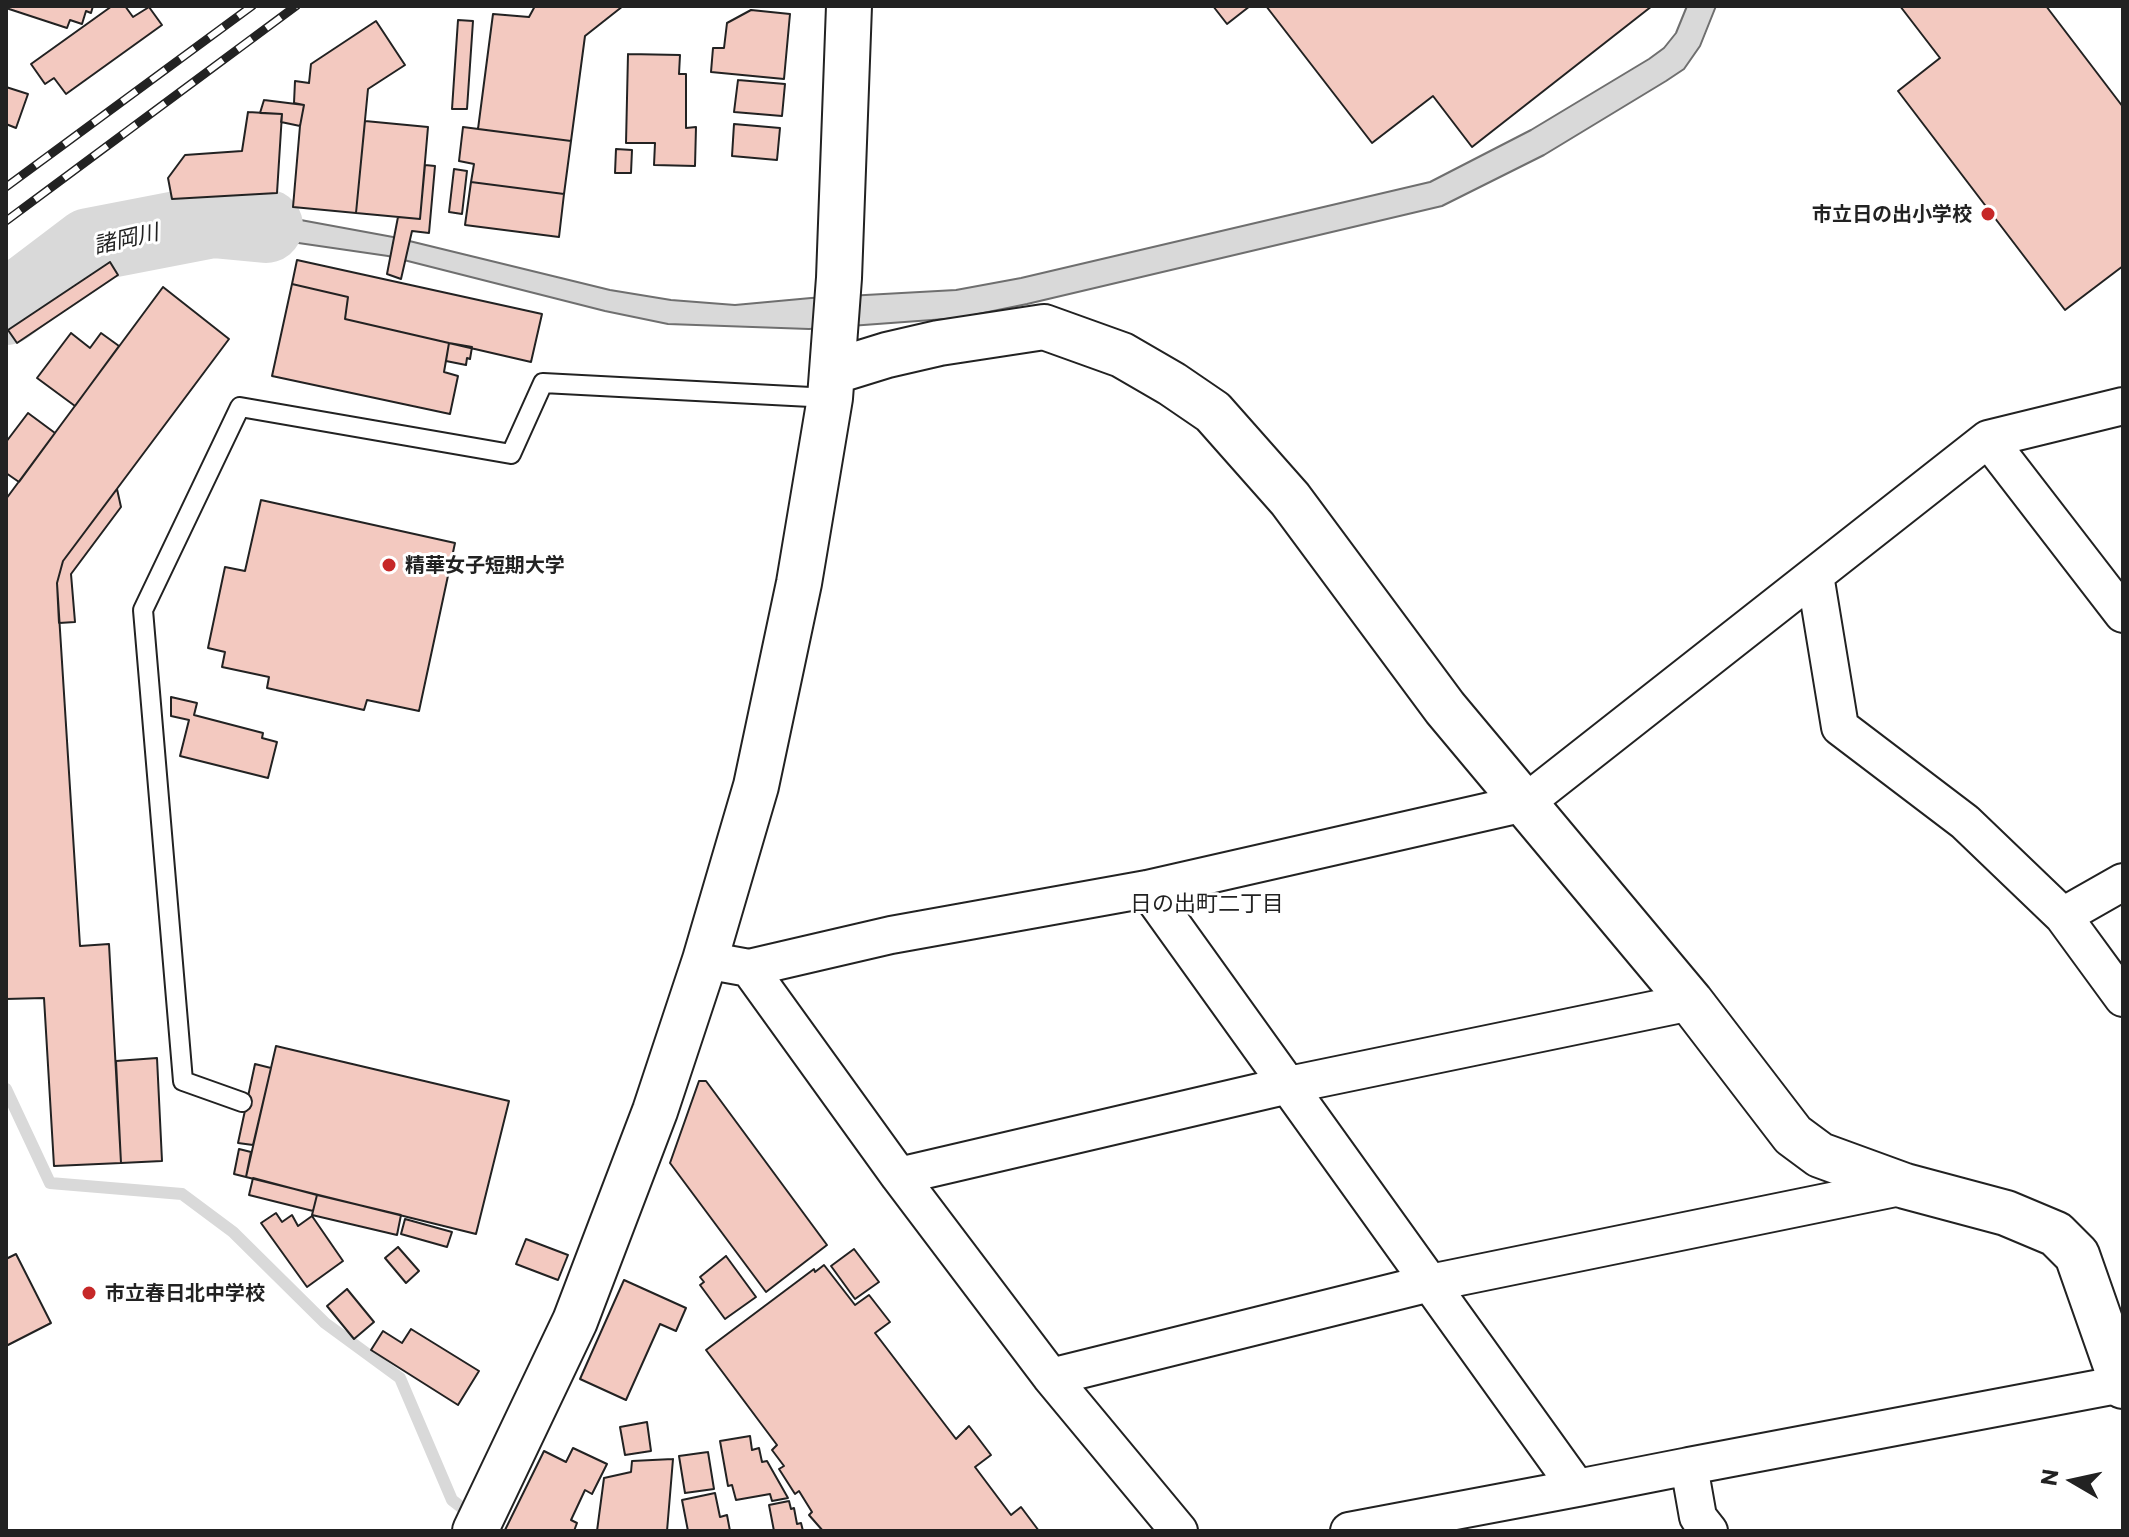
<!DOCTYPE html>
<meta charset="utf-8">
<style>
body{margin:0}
#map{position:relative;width:2129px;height:1537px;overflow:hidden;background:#fff;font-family:Commissioner,sans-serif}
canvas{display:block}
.frame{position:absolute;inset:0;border:8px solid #222;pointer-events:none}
.north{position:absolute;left:2033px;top:1441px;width:80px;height:80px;-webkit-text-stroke:6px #fff;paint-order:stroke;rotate:279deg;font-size:22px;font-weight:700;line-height:32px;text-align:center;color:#222}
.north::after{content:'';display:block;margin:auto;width:28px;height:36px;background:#222;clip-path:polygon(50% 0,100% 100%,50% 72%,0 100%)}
</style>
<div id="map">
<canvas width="2129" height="1537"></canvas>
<div class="frame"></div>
<div class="north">N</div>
</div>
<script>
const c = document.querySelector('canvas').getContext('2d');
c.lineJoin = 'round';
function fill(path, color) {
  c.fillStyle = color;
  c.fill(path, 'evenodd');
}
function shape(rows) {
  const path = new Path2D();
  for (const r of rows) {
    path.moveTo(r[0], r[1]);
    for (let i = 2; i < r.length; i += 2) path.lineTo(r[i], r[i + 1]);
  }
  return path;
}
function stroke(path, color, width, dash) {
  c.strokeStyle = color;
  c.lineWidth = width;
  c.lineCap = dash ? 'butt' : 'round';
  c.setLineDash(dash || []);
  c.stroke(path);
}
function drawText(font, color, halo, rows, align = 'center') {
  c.font = font + ' Commissioner,"Noto Sans JP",sans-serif';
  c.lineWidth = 6;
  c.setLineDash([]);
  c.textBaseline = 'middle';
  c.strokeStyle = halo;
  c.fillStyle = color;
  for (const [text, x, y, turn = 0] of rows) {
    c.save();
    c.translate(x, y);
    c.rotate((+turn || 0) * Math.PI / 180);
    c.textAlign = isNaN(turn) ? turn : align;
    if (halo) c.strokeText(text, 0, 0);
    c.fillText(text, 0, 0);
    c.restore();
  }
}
const water = shape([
 [1687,6,1716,6,1700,46,1684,69,1666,81,1544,155,1442,206,1027,304,959,318,809,329,668,324,605,311,388,256,264,238,268,214,393,237,610,290,671,300,735,305,811,298,956,290,1021,278,1430,182,1531,130,1649,59,1664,48,1676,33,1687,6]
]);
const stream = shape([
 [6,1089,50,1183,182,1194,233,1232,325,1323,400,1378,452,1500,474,1517]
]);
const river = shape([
 [6,308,89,245,213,221,266,226]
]);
const building = shape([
 [6,6,93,6,91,13,86,11,82,24,70,20,67,28,6,8,6,6],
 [112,6,125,6,133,17,149,7,162,25,66,94,54,78,45,84,31,64,112,6],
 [535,6,623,6,585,36,571,141,478,129,493,14,529,17,535,6],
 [1213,6,1250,6,1227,24,1213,6],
 [1266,6,1652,6,1472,147,1433,96,1372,143,1266,6],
 [1900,6,2046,6,2123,107,2123,266,2065,310,1898,91,1940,58,1900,6],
 [751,10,790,14,784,79,711,72,713,48,724,48,727,23,751,10],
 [458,20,473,21,467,109,452,109,458,20],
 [376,21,405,65,368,89,356,213,293,207,300,126,304,105,294,103,295,81,309,83,311,64,376,21],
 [628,54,680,55,679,74,686,74,686,128,696,127,695,166,654,165,655,143,626,143,628,54],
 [738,80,785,84,782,116,734,112,738,80],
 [6,87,28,94,16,128,6,124,6,87],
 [264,100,304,105,300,126,281,122,282,114,260,113,264,100],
 [248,112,282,114,277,193,172,199,168,178,185,155,242,151,248,112],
 [365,121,428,127,420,219,356,213,365,121],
 [734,124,780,128,777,160,732,156,734,124],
 [463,127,571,141,564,194,471,182,474,164,459,161,463,127],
 [616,149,632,150,631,173,615,173,616,149],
 [425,165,435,166,429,233,412,231,401,279,387,274,398,217,420,219,425,165],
 [454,169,467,171,462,214,449,212,454,169],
 [471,182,564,194,559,237,465,225,471,182],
 [297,260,542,314,531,362,345,319,348,297,292,284,297,260],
 [110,262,118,275,17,343,8,330,110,262],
 [292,284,348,297,345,319,449,343,444,372,458,376,450,414,272,376,292,284],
 [163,287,229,339,63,561,57,583,80,946,109,944,121,1163,54,1166,44,998,6,999,6,499,163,287],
 [71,333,90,348,101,333,119,346,75,406,37,378,71,333],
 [449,343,472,347,470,359,467,358,466,365,446,361,449,343],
 [28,413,55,433,19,482,6,473,6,442,28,413],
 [117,489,121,507,71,574,75,622,59,623,57,583,63,561,117,489],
 [261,500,455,543,419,711,367,700,364,710,267,688,269,677,222,667,225,652,208,648,225,567,245,571,261,500],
 [171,697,197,703,194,715,263,733,262,738,277,742,268,778,180,756,189,720,171,716,171,697],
 [276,1046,509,1101,476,1234,246,1177,276,1046],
 [157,1058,162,1161,121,1163,116,1061,157,1058],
 [255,1064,271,1068,253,1145,238,1143,255,1064],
 [699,1081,706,1081,827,1245,766,1292,670,1163,699,1081],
 [239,1149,251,1152,246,1177,234,1174,239,1149],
 [253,1178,317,1195,313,1211,249,1195,253,1178],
 [317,1195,401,1215,397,1235,312,1215,317,1195],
 [276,1213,282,1222,292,1215,298,1226,312,1216,343,1261,307,1287,261,1223,276,1213],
 [405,1219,452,1232,447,1247,401,1234,405,1219],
 [526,1239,568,1255,558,1280,516,1264,526,1239],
 [398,1247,419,1271,406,1283,385,1258,398,1247],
 [854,1249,879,1282,855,1299,831,1266,854,1249],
 [16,1254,51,1323,6,1346,6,1259,16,1254],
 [726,1256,756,1297,725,1319,700,1285,704,1282,700,1277,726,1256],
 [824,1265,855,1305,869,1295,890,1322,875,1333,956,1439,969,1426,991,1455,975,1467,1011,1515,1021,1507,1039,1531,823,1531,809,1515,812,1512,799,1491,795,1494,779,1469,784,1466,772,1450,777,1445,706,1350,814,1269,815,1272,824,1265],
 [624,1280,686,1308,676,1331,660,1324,626,1400,580,1379,624,1280],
 [347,1289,374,1322,354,1339,327,1306,347,1289],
 [411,1329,479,1371,458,1405,371,1350,383,1331,402,1343,411,1329],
 [647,1422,651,1451,625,1455,620,1427,647,1422],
 [750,1436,752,1450,759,1448,762,1462,767,1461,788,1498,772,1501,770,1494,736,1500,732,1485,728,1486,720,1441,750,1436],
 [573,1448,607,1464,592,1494,585,1490,571,1520,577,1523,574,1531,505,1530,544,1451,566,1462,573,1448],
 [708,1452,714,1489,685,1493,679,1456,708,1452],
 [673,1459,667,1531,597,1531,604,1478,631,1472,632,1461,673,1459],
 [715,1493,720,1517,727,1515,730,1531,688,1531,682,1500,715,1493],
 [789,1501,791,1509,794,1508,797,1524,801,1523,803,1531,774,1531,769,1505,789,1501]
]);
const lane = shape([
 [242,1102,183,1081,143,610,240,407,511,454,543,383,830,398]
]);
const street = shape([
 [1988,439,2123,614],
 [1815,575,1840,727,1965,822,2063,916,2123,998],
 [1147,889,1577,1488,1689,1466,1698,1517,1709,1531],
 [2063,916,2123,882],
 [705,960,749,968,891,935,1147,889,1525,803,1988,439,2123,406],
 [749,968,899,1176,1051,1377,1179,1531],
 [899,1176,1289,1085,1691,1002],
 [1051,1377,1430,1283,1905,1186],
 [1689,1466,2122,1384],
 [1349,1531,1577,1488]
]);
const secondary = shape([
 [832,372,887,355,939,343,1044,327,1122,355,1172,384,1213,412,1290,499,1445,708,1691,1002,1793,1135,1820,1155,1905,1186,2006,1213,2056,1234,2077,1255,2123,1386],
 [475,1531,575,1321,655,1111,705,960,756,786,799,583,830,398,839,278,849,6]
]);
const rail = shape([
 [6,187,252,6],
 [6,221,296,6]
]);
const markers = [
 [1988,214,8,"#c62828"],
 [389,565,8,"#c62828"],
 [89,1293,8,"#c62828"]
];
const poiNames = [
 ["市立日の出小学校",1972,214,"right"],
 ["精華女子短期大学",405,565],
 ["市立春日北中学校",105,1293]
];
const waterNames = [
 ["諸岡川",126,239,-13]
];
const neighbourhoodNames = [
 ["日の出町二丁目",1207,904]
];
fill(water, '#d9d9d9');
stroke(water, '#6f6f6f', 2);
stroke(stream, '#d9d9d9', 12);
stroke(river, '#d9d9d9', 74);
fill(building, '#f3c9c0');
stroke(building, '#222', 2);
stroke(lane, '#222', 22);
stroke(street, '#222', 40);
stroke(secondary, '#222', 48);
stroke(lane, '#fff', 18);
stroke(street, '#fff', 36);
stroke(secondary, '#fff', 44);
stroke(rail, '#222', 9);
stroke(rail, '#fff', 6, [18]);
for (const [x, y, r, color] of markers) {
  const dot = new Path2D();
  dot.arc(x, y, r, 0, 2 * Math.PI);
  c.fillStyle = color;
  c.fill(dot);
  stroke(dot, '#fff', 3);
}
drawText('bold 20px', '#222', '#fff', poiNames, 'left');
drawText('italic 22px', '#222', '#fff', waterNames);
drawText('22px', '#222', '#fff', neighbourhoodNames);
</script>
